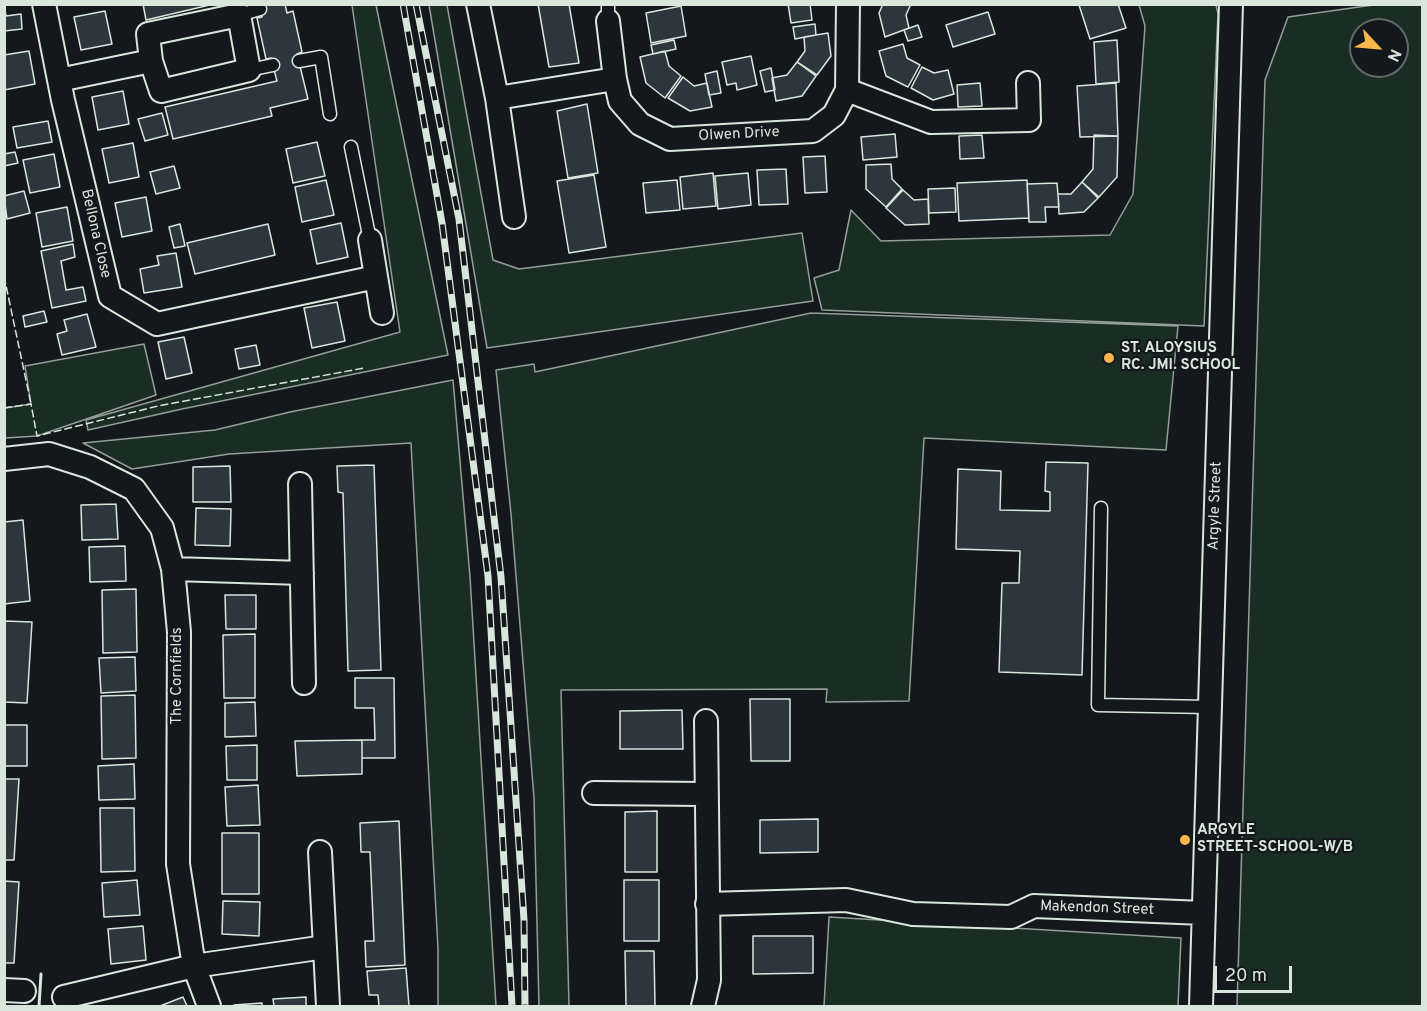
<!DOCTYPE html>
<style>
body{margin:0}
#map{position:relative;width:1427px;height:1011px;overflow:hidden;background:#14181c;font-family:Overpass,sans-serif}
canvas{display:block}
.frame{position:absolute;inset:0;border:6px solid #d8e6dc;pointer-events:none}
.north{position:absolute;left:1349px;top:18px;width:60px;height:60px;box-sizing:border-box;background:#14181c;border:2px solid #626a69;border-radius:50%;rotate:116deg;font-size:16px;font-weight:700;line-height:24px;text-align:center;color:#d8e6dc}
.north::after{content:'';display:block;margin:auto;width:21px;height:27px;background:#ffb74d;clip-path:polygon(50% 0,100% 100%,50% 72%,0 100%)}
.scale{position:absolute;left:1214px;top:966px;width:78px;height:27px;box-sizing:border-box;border:3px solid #d8e6dc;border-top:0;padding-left:8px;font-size:18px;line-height:21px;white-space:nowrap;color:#d8e6dc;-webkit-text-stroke:4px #14181c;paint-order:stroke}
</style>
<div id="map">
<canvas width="1427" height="1011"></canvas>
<div class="frame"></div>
<div class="north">N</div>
<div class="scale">20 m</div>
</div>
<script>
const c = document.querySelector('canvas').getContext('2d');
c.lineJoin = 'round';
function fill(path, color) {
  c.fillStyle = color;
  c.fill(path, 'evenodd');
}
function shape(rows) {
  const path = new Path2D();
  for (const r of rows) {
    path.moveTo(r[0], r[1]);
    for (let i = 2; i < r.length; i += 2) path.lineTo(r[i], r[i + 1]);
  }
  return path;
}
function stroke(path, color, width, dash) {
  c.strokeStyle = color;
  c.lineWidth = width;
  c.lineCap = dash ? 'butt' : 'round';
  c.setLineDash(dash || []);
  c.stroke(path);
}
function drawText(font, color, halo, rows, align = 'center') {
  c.font = font + ' Overpass,sans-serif';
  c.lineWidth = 4.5;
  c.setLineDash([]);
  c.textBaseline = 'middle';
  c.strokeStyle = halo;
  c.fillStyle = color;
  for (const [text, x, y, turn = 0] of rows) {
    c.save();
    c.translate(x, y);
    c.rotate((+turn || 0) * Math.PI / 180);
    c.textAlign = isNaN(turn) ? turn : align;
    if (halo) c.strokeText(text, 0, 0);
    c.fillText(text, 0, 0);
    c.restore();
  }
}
const green = shape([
 [352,5,376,5,448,355,182,409,88,430,86,420,400,332,352,5],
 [429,5,447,5,493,260,519,269,802,233,813,301,487,348,429,5],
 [1139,5,1216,5,1218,14,1204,326,822,310,814,278,839,270,851,210,881,241,1110,235,1133,194,1145,26,1139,5],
 [1373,5,1422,5,1422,1006,1237,1006,1265,80,1288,17,1373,5],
 [1361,30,1397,30,1397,66,1361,66,1361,30],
 [811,313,1178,326,1166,450,924,438,909,701,826,702,827,689,561,690,569,1006,539,1006,534,798,511,514,496,370,534,364,535,372,811,313],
 [144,344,156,395,37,436,5,438,5,408,31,404,25,366,144,344],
 [453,380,470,577,496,1006,438,1006,438,949,411,443,229,454,132,469,83,443,215,430,290,412,453,380],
 [829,917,1181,938,1178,1006,824,1006,829,917]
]);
const building = shape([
 [143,4,214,4,146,20,143,4],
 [259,4,285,4,287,13,293,11,302,52,297,54,308,99,270,108,272,116,173,139,165,107,277,81,271,58,266,59,257,18,262,17,259,4],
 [538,4,569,4,579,63,549,67,538,4],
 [788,4,810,4,812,20,791,23,788,4],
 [883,4,911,4,906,15,909,28,885,37,879,13,883,4],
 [1118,4,1126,28,1090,39,1079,5,1118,4],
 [4,5,6,16,21,14,22,29,4,31,4,5],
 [681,6,686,36,651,43,646,13,681,6],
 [105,11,112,44,81,50,74,17,105,11],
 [988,12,995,34,953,47,946,25,988,12],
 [815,24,816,35,795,39,793,27,815,24],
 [918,25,922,37,908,41,904,30,918,25],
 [828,33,831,56,817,75,797,62,805,51,804,37,828,33],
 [674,40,676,49,653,54,651,45,674,40],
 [1117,40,1119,82,1096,84,1094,42,1117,40],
 [903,44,907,58,920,65,908,87,886,76,879,51,903,44],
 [29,51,35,84,4,90,4,55,29,51],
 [665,51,669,66,681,76,665,98,646,83,640,57,665,51],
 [751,56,757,85,737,90,736,83,727,85,722,62,751,56],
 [797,62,816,76,802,96,776,101,772,78,787,75,797,62],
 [922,67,934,73,948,70,954,94,933,100,911,88,922,67],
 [771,68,775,90,765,92,760,71,771,68],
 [717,71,721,93,709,95,705,74,717,71],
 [683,77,694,86,707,83,712,107,690,111,668,98,683,77],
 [980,83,982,106,958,107,957,85,980,83],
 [1116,83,1118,136,1080,137,1077,86,1116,83],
 [123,91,129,124,98,130,92,97,123,91],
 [587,104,598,173,568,178,557,111,587,104],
 [162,113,168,135,145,141,138,119,162,113],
 [48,121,52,142,17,148,13,127,48,121],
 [895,134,897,157,863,160,861,137,895,134],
 [982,135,984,158,960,159,959,136,982,135],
 [1094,135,1118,136,1117,177,1099,197,1082,182,1093,169,1094,135],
 [317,142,325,176,293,183,286,149,317,142],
 [133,143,139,177,109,183,102,149,133,143],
 [15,152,18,163,4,166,4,154,15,152],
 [54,154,60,187,30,193,23,160,54,154],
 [825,156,827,192,805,193,803,157,825,156],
 [891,164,892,179,902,189,886,207,866,189,866,165,891,164],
 [174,166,180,188,156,194,150,172,174,166],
 [786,169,788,204,759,205,757,170,786,169],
 [713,173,716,206,683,209,680,177,713,173],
 [748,173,751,205,718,209,715,176,748,173],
 [594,175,606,247,569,253,557,181,594,175],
 [326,180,334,215,302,222,295,187,326,180],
 [677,180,680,210,646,213,643,183,677,180],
 [1027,180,1029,218,959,221,957,183,1027,180],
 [1082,182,1098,198,1084,212,1059,214,1058,194,1071,194,1082,182],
 [1057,183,1059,207,1045,207,1046,222,1029,222,1027,184,1057,183],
 [955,188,956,212,929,213,928,189,955,188],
 [903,190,914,200,928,199,929,224,905,225,886,208,903,190],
 [24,191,30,213,7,219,4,196,24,191],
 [146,197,152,231,122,237,115,203,146,197],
 [67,207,73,241,42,247,36,213,67,207],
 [341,223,348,257,317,264,310,230,341,223],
 [180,224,185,246,174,248,169,227,180,224],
 [268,224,275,255,195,274,187,243,268,224],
 [73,244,75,257,61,261,66,290,83,287,86,301,52,308,41,251,73,244],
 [176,253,182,287,144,293,140,269,159,265,157,256,176,253],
 [337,302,345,341,312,348,304,308,337,302],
 [44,311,47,322,25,327,23,316,44,311],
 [87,314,96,347,62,355,57,334,67,331,64,320,87,314],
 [184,337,192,373,166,379,158,342,184,337],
 [256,345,260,365,239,369,235,349,256,345],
 [1046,462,1088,463,1082,675,999,672,1002,583,1019,583,1020,551,956,549,958,469,1001,471,1000,510,1050,511,1050,492,1045,491,1046,462],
 [374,465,381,670,348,671,343,493,338,492,337,466,374,465],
 [230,466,231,502,193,502,193,467,230,466],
 [116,504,118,539,82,540,81,505,116,504],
 [196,508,231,509,230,546,195,545,196,508],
 [23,520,30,601,4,604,4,522,23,520],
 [125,546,126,581,90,582,89,547,125,546],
 [136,589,137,652,103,653,102,590,136,589],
 [225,595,256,595,256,629,226,629,225,595],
 [4,621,32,622,27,703,4,702,4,621],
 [255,634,255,698,224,698,223,635,255,634],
 [135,657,136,691,101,693,99,658,135,657],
 [355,678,394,678,395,758,362,758,362,740,375,740,374,708,355,708,355,678],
 [135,695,136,758,102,759,101,696,135,695],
 [750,699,790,699,790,761,751,761,750,699],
 [255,702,256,736,225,737,225,703,255,702],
 [682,710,683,749,620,749,620,711,682,710],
 [4,725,27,725,27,766,4,766,4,725],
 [362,740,362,774,297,776,295,741,362,740],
 [257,745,257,780,227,780,226,746,257,745],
 [134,764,135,799,99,800,98,766,134,764],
 [4,779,19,779,14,860,4,860,4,779],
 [258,785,260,825,227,826,225,787,258,785],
 [100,808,134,808,135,871,101,872,100,808],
 [657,811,657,872,625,872,625,812,657,811],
 [818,819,818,852,760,853,760,820,818,819],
 [399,821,405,965,366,967,365,941,374,941,370,852,361,852,360,823,399,821],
 [222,833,259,833,259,894,222,894,222,833],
 [137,880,140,915,104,917,102,883,137,880],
 [624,880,659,880,659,941,624,941,624,880],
 [4,881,19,882,14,963,4,963,4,881],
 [223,901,260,902,259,936,222,934,223,901],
 [143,926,146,960,111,964,108,929,143,926],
 [753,936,813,936,813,973,753,974,753,936],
 [625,951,654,951,655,1006,626,1006,625,951],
 [406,968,409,1006,379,1006,378,995,369,995,367,971,406,968],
 [183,997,187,1006,160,1006,183,997],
 [306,997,306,1006,274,1006,273,999,306,997],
 [262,1003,262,1006,234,1006,234,1005,262,1003]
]);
const service = shape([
 [608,4,608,21],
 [239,15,260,9],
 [299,61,321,57,330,114],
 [249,70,273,65],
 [351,147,370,240],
 [1101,508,1098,705,1210,707]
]);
const minor = shape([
 [44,4,63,100,110,296,157,324,376,277],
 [478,4,497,98,514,217],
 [608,21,615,79,620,101,640,124,670,139,813,131,834,115,847,90,848,4],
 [59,80,151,61,148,34,239,15,249,70,161,91,151,61],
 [847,90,931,122,1029,120,1028,83],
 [497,98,615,79],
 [370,240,382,313],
 [4,459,49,454,90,467,134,489,162,528,173,569,179,632,178,864,194,966,209,1006],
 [300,484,304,683],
 [173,569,302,573],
 [594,793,705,794],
 [320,852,328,1006],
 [707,904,846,900,913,914,1011,917,1034,906,1203,913],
 [4,990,24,991],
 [64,997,194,966,325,947],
 [703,1006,709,980,706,721],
 [1201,1006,1231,4]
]);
const rail = shape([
 [403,4,442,223,488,576,512,1006],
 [416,4,459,219,501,577,524,920,525,1006]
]);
const fence = shape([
 [4,276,31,404],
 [4,408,31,404,37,436,158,406,364,368]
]);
const wall = shape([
 [39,1006,41,974]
]);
const markers = [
 [1109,358,6,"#ffb74d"],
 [1185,840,6,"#ffb74d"]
];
const streetNames = [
 ["Olwen Drive",739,135,-3],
 ["Bellona Close",95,234,77],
 ["Argyle Street",1216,506,-88],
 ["The Cornfields",178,676,-90],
 ["Makendon Street",1097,909,2]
];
const poiNames = [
 ["ST. ALOYSIUS",1121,349],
 ["RC. JMI. SCHOOL",1121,366],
 ["ARGYLE",1197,831],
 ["STREET-SCHOOL-W/B",1197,848]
];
fill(green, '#1a2d24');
stroke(green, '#939e99', 1.5);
fill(building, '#2c363c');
stroke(building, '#d8e6dc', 1.5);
stroke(service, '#d8e6dc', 15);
stroke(minor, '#d8e6dc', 26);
stroke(service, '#14181c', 12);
stroke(minor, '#14181c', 22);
stroke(rail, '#d8e6dc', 7);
stroke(rail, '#14181c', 4.5, [14]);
stroke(fence, '#d8e6dc', 1.5, [8, 3]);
stroke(wall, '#d8e6dc', 3);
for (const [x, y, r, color] of markers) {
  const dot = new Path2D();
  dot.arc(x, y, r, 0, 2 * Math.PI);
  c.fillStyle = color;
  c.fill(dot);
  stroke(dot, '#14181c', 2);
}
drawText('15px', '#d8e6dc', '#14181c', streetNames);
drawText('bold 15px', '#d8e6dc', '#14181c', poiNames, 'left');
</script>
